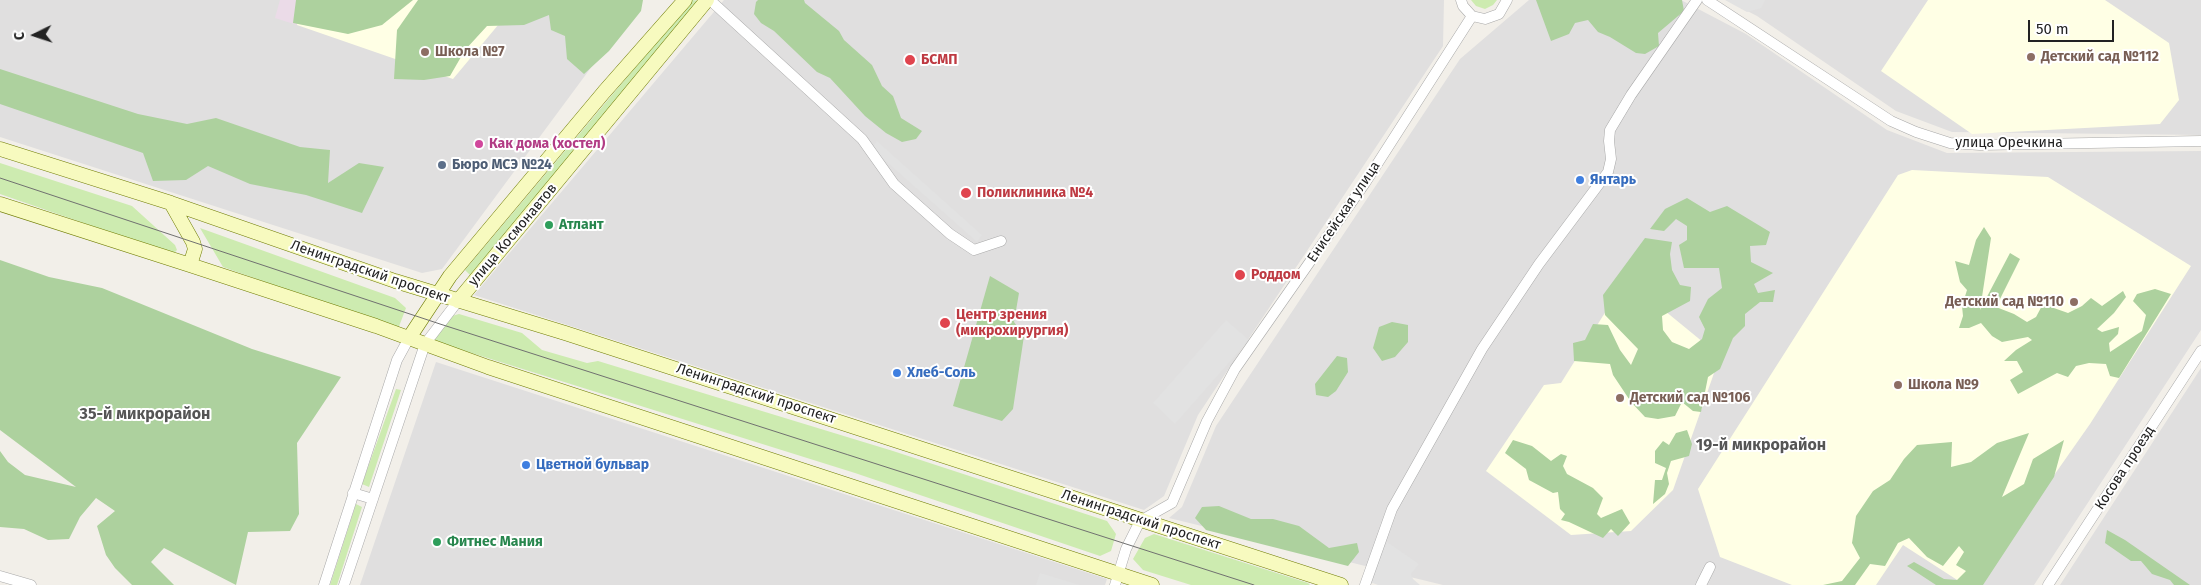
<!DOCTYPE html>
<meta charset="utf-8">
<style>
body{margin:0}
#map{position:relative;width:2201px;height:585px;overflow:hidden;background:#f2efe9;font-family:"Fira Sans",sans-serif}
canvas{display:block}
.north{position:absolute;left:10px;top:10px;width:50px;height:50px;-webkit-text-stroke:4px #fff;paint-order:stroke;rotate:266deg;font-size:14px;font-weight:700;line-height:20px;text-align:center;color:#222}
.north::after{content:'';display:block;margin:auto;width:18px;height:22px;background:#222;clip-path:polygon(50% 0,100% 100%,50% 72%,0 100%)}
.scale{position:absolute;left:2028px;top:20px;width:86px;height:22px;box-sizing:border-box;border:2px solid #222;border-top:0;padding-left:6px;font-size:15px;line-height:18px;white-space:nowrap;color:#222;-webkit-text-stroke:4px #fff;paint-order:stroke}
</style>
<div id="map">
<canvas width="2201" height="585"></canvas>
<div class="north">С</div>
<div class="scale">50 m</div>
</div>
<script>
const c = document.querySelector('canvas').getContext('2d');
c.lineJoin = 'round';
function fill(path, color) {
  c.fillStyle = color;
  c.fill(path, 'evenodd');
}
function shape(rows) {
  const path = new Path2D();
  for (const r of rows) {
    path.moveTo(r[0], r[1]);
    for (let i = 2; i < r.length; i += 2) path.lineTo(r[i], r[i + 1]);
  }
  return path;
}
function stroke(path, color, width, dash) {
  c.strokeStyle = color;
  c.lineWidth = width;
  c.lineCap = dash ? 'butt' : 'round';
  c.setLineDash(dash || []);
  c.stroke(path);
}
function drawText(font, color, halo, rows, align = 'center') {
  c.font = font + ' "Fira Sans",sans-serif';
  c.lineWidth = 4;
  c.setLineDash([]);
  c.textBaseline = 'middle';
  c.strokeStyle = halo;
  c.fillStyle = color;
  for (const [text, x, y, turn = 0] of rows) {
    c.save();
    c.translate(x, y);
    c.rotate((+turn || 0) * Math.PI / 180);
    c.textAlign = isNaN(turn) ? turn : align;
    if (halo) c.strokeText(text, 0, 0);
    c.fillText(text, 0, 0);
    c.restore();
  }
}
const residential = shape([
 [0,0,641,0,442,269,422,273,0,137],
 [724,0,1444,0,1443,46,1198,415,1164,496,1144,510,474,295],
 [1529,0,1681,0,1746,34,1887,130,1947,153,2201,151,2201,330,2034,585,1443,585,1169,518,1182,507,1216,426,1460,59],
 [1726,0,2201,0,2201,135,1952,132,1896,111,1757,16],
 [436,362,1107,579,1105,585,360,585],
 [2201,368,2201,585,2060,585]
]);
const industrial = shape([
 [280,0,303,0,297,25,275,18]
]);
const education = shape([
 [303,0,519,0,453,79,297,25],
 [1928,0,2105,0,2169,43,2179,100,2160,124,1972,134,1881,71],
 [1912,170,2048,177,2191,266,2090,424,1977,585,1965,585,1903,545,1876,585,1792,585,1720,557,1698,489,1898,175],
 [1626,279,1720,356,1673,490,1631,531,1571,535,1486,471,1544,385,1561,383]
]);
const grass = shape([
 [692,0,700,1,470,275,465,270],
 [1471,0,1497,0,1493,5,1485,9,1476,6],
 [0,163,132,206,175,245,177,250,173,254,0,194],
 [200,228,395,298,406,308,398,329,223,267],
 [459,314,522,333,542,350,587,363,598,361,893,451,1107,521,1116,534,1111,551,1100,556,855,473,430,340,445,318],
 [396,389,401,390,369,487,362,484],
 [356,504,362,507,337,585,330,585],
 [1154,534,1308,583,1310,585,1191,585,1143,570,1133,559,1145,538]
]);
const forest = shape([
 [296,0,413,0,382,25,348,34,293,23],
 [418,0,643,0,641,11,609,51,584,74,567,59,565,36,551,30,549,15,524,25,487,26,465,50,450,76,424,80,394,79,397,30],
 [758,0,804,0,805,3,839,31,844,40,872,65,882,86,893,96,901,118,922,131,916,139,902,142,886,133,865,116,830,78,817,72,774,31,761,23,754,14,756,2],
 [1536,0,1682,0,1684,11,1658,33,1659,46,1645,54,1636,53,1610,37,1598,32,1588,20,1575,23,1569,34,1551,41],
 [0,69,138,114,187,124,216,118,300,147,330,150,328,183,359,163,384,167,362,213,306,195,250,184,208,166,186,180,153,181,143,153,0,104],
 [1687,198,1710,212,1727,206,1770,232,1766,245,1750,246,1751,262,1773,273,1754,284,1758,293,1775,290,1773,302,1760,302,1745,314,1745,326,1733,338,1720,369,1708,377,1701,412,1693,411,1682,402,1675,416,1658,419,1645,417,1631,402,1613,375,1610,364,1574,361,1573,343,1585,340,1593,324,1608,325,1620,350,1631,365,1638,349,1605,315,1603,295,1645,238,1672,242,1670,254,1672,270,1680,285,1691,287,1690,301,1662,316,1663,330,1672,342,1689,349,1702,339,1705,329,1699,317,1708,299,1722,288,1719,268,1684,268,1679,245,1687,240,1687,226,1676,219,1664,231,1650,229,1665,209],
 [1984,227,1991,238,1980,310,2010,253,2020,259,1996,307,2014,314,2027,322,2036,317,2044,302,2051,307,2068,313,2082,306,2091,298,2102,306,2123,291,2126,297,2114,313,2097,329,2102,332,2119,327,2118,334,2109,343,2110,352,2142,331,2146,315,2133,301,2137,294,2155,289,2171,294,2119,378,2110,376,2106,364,2089,363,2076,366,2068,377,2057,373,2018,394,2010,380,2023,372,2017,361,2004,361,2016,350,2032,340,2028,337,2002,342,1992,336,1981,323,1969,328,1959,328,1963,316,1962,306,1967,290,1960,282,1955,261,1969,265,1976,240],
 [0,260,49,277,102,288,252,349,341,377,297,443,299,514,290,531,248,532,236,585,164,548,151,562,174,585,132,585,115,568,106,555,97,526,115,511,96,498,80,517,69,539,48,540,24,529,0,527,0,451,8,462,25,475,76,487,0,430],
 [990,276,1019,293,1014,322,1024,336,1013,409,1002,421,953,406],
 [1392,322,1408,325,1408,342,1395,357,1382,361,1373,348,1379,327],
 [1337,356,1347,358,1348,372,1336,391,1328,397,1316,395,1315,384],
 [1687,430,1692,444,1689,456,1671,461,1667,473,1669,484,1665,494,1653,504,1655,480,1662,480,1666,468,1655,463,1655,451,1663,441,1669,445,1676,433],
 [2029,433,2002,497,2024,484,2033,459,2064,440,2054,477,1983,585,1936,585,1907,566,1914,562,1944,579,1957,580,1966,571,1956,565,1964,552,1959,546,1943,566,1927,557,1909,538,1898,543,1885,566,1870,564,1855,585,1823,585,1842,581,1860,558,1852,543,1856,516,1873,491,1890,480,1904,459,1917,445,1952,442,1951,467,1971,462,1997,443],
 [1513,440,1532,446,1551,461,1561,454,1567,456,1563,466,1567,474,1593,488,1603,498,1597,514,1601,518,1622,509,1630,523,1618,536,1611,529,1603,538,1569,522,1561,520,1565,514,1560,509,1558,492,1553,493,1529,480,1526,469,1505,453],
 [1219,506,1251,519,1273,519,1299,526,1329,548,1357,543,1359,552,1348,566,1206,530,1195,518,1202,507],
 [2107,530,2125,540,2190,585,2174,585,2170,580,2152,574,2141,561,2131,561,2105,543]
]);
const parking = shape([
 [1725,0,1765,0,1761,8,1747,12],
 [877,141,982,235,977,242,871,148],
 [1226,320,1249,340,1175,424,1153,403],
 [1387,542,1419,564,1411,574,1413,579,1420,585,1378,585,1370,582],
 [1040,573,1079,585,1036,585]
]);
const street = shape([
 [710,0,862,139,894,184,950,234,974,250,1001,241],
 [1461,0,1463,6,1472,16,1485,19,1499,14,1507,0],
 [1707,0,1891,121,1916,132,1950,143,1980,145,2201,141],
 [353,493,373,499],
 [0,576,31,585],
 [324,585,397,360,409,338],
 [344,585,425,344,458,301],
 [1115,585,1126,549,1140,521,1172,503,1207,421,1235,369,1365,183,1472,16],
 [1365,585,1392,509,1482,349,1539,264,1608,172,1611,159,1609,141,1610,130,1631,95,1697,0],
 [1701,585,1710,567],
 [2048,585,2201,351]
]);
const secondary = shape([
 [0,149,171,203,395,281,565,333,1341,585],
 [171,203,193,242,195,249,190,265],
 [0,204,190,265,376,326,488,367,1152,585],
 [458,301,707,0],
 [409,338,450,276,604,92,685,0]
]);
const tram = shape([
 [0,178,440,324,1254,585]
]);
const markers = [
 [425,52,5,"#8d6e63"],
 [2031,57,5,"#8d6e63"],
 [910,60,6,"#e0444e"],
 [479,144,5,"#d1479c"],
 [442,165,5,"#5c6f8a"],
 [1580,180,5,"#3f7fe0"],
 [966,193,6,"#e0444e"],
 [549,225,5,"#2e9e5b"],
 [1240,275,6,"#e0444e"],
 [2074,302,5,"#8d6e63"],
 [945,323,6,"#e0444e"],
 [897,373,5,"#3f7fe0"],
 [1898,385,5,"#8d6e63"],
 [1620,398,5,"#8d6e63"],
 [526,465,5,"#3f7fe0"],
 [437,542,5,"#2e9e5b"]
];
const educationNames = [
 ["Школа №7",435,52],
 ["Детский сад №112",2041,57],
 ["Детский сад №110",2064,302,"right"],
 ["Школа №9",1908,385],
 ["Детский сад №106",1630,398]
];
const healthNames = [
 ["БСМП",921,60],
 ["Поликлиника №4",977,193],
 ["Роддом",1251,275],
 ["Центр зрения",956,315],
 ["(микрохирургия)",956,331]
];
const streetNames = [
 ["улица Оречкина",2009,143],
 ["Енисейская улица",1344,212,-56],
 ["улица Космонавтов",513,235,-50],
 ["Ленинградский проспект",370,272,19],
 ["Ленинградский проспект",756,394,18],
 ["Косова проезд",2125,468,-57],
 ["Ленинградский проспект",1141,520,18]
];
const hotelNames = [
 ["Как дома (хостел)",489,144]
];
const serviceNames = [
 ["Бюро МСЭ №24",452,165]
];
const shopNames = [
 ["Янтарь",1590,180],
 ["Хлеб-Соль",907,373],
 ["Цветной бульвар",536,465]
];
const leisureNames = [
 ["Атлант",559,225],
 ["Фитнес Мания",447,542]
];
const quarterNames = [
 ["35-й микрорайон",145,415],
 ["19-й микрорайон",1761,446]
];
fill(residential, '#e0dfdf');
fill(industrial, '#ebdbe8');
fill(education, '#ffffe5');
fill(grass, '#cdebb0');
fill(forest, '#add19e');
fill(parking, '#e2e2e2');
stroke(street, '#a9a9a9', 11);
stroke(secondary, '#707d05', 15);
stroke(street, '#fff', 10);
stroke(secondary, '#f7fabf', 14);
stroke(tram, '#707070', 1);
for (const [x, y, r, color] of markers) {
  const dot = new Path2D();
  dot.arc(x, y, r, 0, 2 * Math.PI);
  c.fillStyle = color;
  c.fill(dot);
  stroke(dot, '#fff', 2);
}
drawText('bold 14px', '#785e54', '#fff', educationNames, 'left');
drawText('bold 14px', '#be3a42', '#fff', healthNames, 'left');
drawText('14px', '#222', '#fff', streetNames);
drawText('bold 14px', '#b23c85', '#fff', hotelNames, 'left');
drawText('bold 14px', '#4e5e75', '#fff', serviceNames, 'left');
drawText('bold 14px', '#366cbe', '#fff', shopNames, 'left');
drawText('bold 14px', '#27864d', '#fff', leisureNames, 'left');
drawText('bold 16px', '#555', '#fff', quarterNames);
</script>
